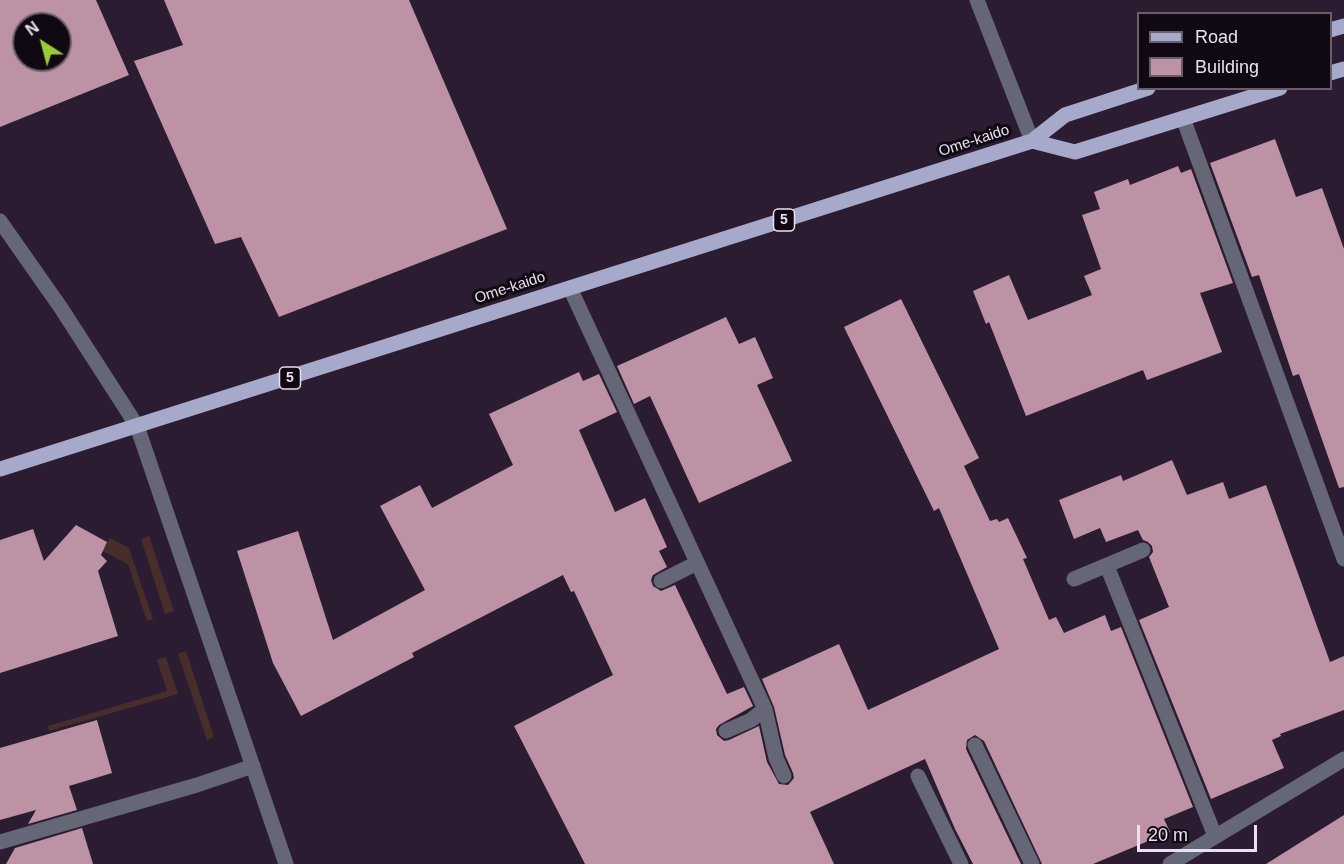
<!DOCTYPE html>
<style>
body{margin:0}
#map{position:relative;width:1344px;height:864px;overflow:hidden;background:#2b1c31;font-family:Arial,sans-serif}
canvas{display:block}
.legend{position:absolute;left:1137px;top:12px;width:195px;height:78px;box-sizing:border-box;background:#100913;border:2px solid #685f6b;margin:0;padding:8px 10px;list-style:none;font-size:18px;color:#ebe0ef}
.legend li{display:flex;align-items:center;gap:12px;height:30px}
.legend b{width:30px;border:2px solid #685f6b}
.north{position:absolute;left:12px;top:12px;width:60px;height:60px;box-sizing:border-box;background:#100913;border:2px solid #685f6b;border-radius:50%;rotate:324deg;font-size:16px;font-weight:700;line-height:24px;text-align:center;color:#ebe0ef}
.north::after{content:'';display:block;margin:auto;width:21px;height:27px;background:#9acb34;clip-path:polygon(50% 0,100% 100%,50% 72%,0 100%)}
.scale{position:absolute;left:1137px;top:825px;width:120px;height:27px;box-sizing:border-box;border:3px solid #ebe0ef;border-top:0;padding-left:8px;font-size:18px;line-height:21px;white-space:nowrap;color:#ebe0ef;-webkit-text-stroke:4px #100913;paint-order:stroke}
</style>
<div id="map">
<canvas width="1344" height="864"></canvas>
<ul class="legend">
<li><b style="height:8px;background:#a7a9cb"></b>Road</li>
<li><b style="height:16px;background:#bd92a5"></b>Building</li>
</ul>
<div class="north">N</div>
<div class="scale">20 m</div>
</div>
<script>
const c = document.querySelector('canvas').getContext('2d');
c.lineJoin = 'round';
function fill(path, color) {
  c.fillStyle = color;
  c.fill(path, 'evenodd');
}
function shape(rows) {
  const path = new Path2D();
  for (const r of rows) {
    path.moveTo(r[0], r[1]);
    for (let i = 2; i < r.length; i += 2) path.lineTo(r[i], r[i + 1]);
  }
  return path;
}
function stroke(path, color, width, dash) {
  c.strokeStyle = color;
  c.lineWidth = width;
  c.lineCap = dash ? 'butt' : 'round';
  c.setLineDash(dash || []);
  c.stroke(path);
}
function drawText(font, color, halo, rows, align = 'center') {
  c.font = font + ' Arial,sans-serif';
  c.lineWidth = 6;
  c.setLineDash([]);
  c.textBaseline = 'middle';
  c.strokeStyle = halo;
  c.fillStyle = color;
  for (const [text, x, y, turn = 0] of rows) {
    c.save();
    c.translate(x, y);
    c.rotate((+turn || 0) * Math.PI / 180);
    c.textAlign = isNaN(turn) ? turn : align;
    if (halo) c.strokeText(text, 0, 0);
    c.fillText(text, 0, 0);
    c.restore();
  }
}
const green = shape([
 [149,536,174,611,165,614,141,539],
 [110,538,129,548,153,619,147,621,128,564,102,551],
 [186,651,214,737,207,740,178,654],
 [166,657,178,694,49,731,48,726,167,691,157,660]
]);
const building = shape([
 [0,0,96,0,129,75,0,127],
 [24,24,60,24,60,60,24,60],
 [164,0,409,0,507,229,279,317,241,237,215,244,134,61,183,45],
 [1275,139,1296,197,1322,188,1344,249,1344,487,1339,488,1299,374,1293,376,1259,275,1252,277,1210,163],
 [1178,166,1181,173,1191,169,1233,283,1200,293,1222,352,1147,380,1143,370,1026,416,989,322,986,324,973,291,1009,275,1028,320,1092,295,1084,276,1101,269,1082,215,1100,209,1094,192,1128,179,1130,185],
 [901,299,979,458,964,466,990,521,997,519,999,522,1008,518,1027,558,1023,559,1049,620,1056,617,1064,633,1105,615,1111,631,1121,627,1193,807,1164,819,1170,832,1093,864,1042,864,984,741,975,735,967,740,966,749,1021,864,973,864,955,829,925,759,810,812,834,864,585,864,514,726,613,675,574,591,571,592,563,575,412,653,414,657,301,716,273,663,237,551,298,531,333,640,425,590,380,506,420,485,432,508,513,465,489,414,579,372,583,381,599,374,617,412,579,430,615,512,645,498,667,547,659,551,667,567,653,575,651,580,653,586,661,591,675,585,727,694,744,687,753,706,719,725,716,729,717,735,724,741,729,740,759,726,767,762,779,784,788,785,794,778,793,773,785,755,774,707,762,679,839,644,868,710,999,649,939,508,934,511,844,327],
 [726,317,739,344,755,337,773,378,757,385,792,461,699,503,650,396,634,404,617,366],
 [1172,460,1187,495,1223,482,1229,499,1266,485,1330,662,1344,656,1344,710,1280,734,1281,736,1272,740,1284,768,1211,799,1139,620,1169,607,1149,557,1153,552,1152,546,1148,542,1143,540,1138,530,1106,542,1100,528,1074,539,1059,500,1121,475,1123,481],
 [76,525,107,542,101,555,107,561,98,571,118,636,0,673,0,540,33,529,44,561],
 [97,720,112,773,69,786,77,810,28,824,36,810,0,820,0,748],
 [1344,815,1344,864,1266,864],
 [82,828,93,864,6,864,15,848]
]);
const minor = shape([
 [977,0,1032,141],
 [1183,118,1344,559],
 [0,221,61,308,137,426,286,864],
 [570,288,765,709,776,758,784,776],
 [1107,566,1215,836],
 [1074,579,1143,550],
 [661,581,697,563],
 [726,731,751,720,765,709],
 [975,745,1032,864],
 [918,776,961,864],
 [0,842,197,785,253,766],
 [1170,864,1344,759]
]);
const major = shape([
 [1330,30,1344,26],
 [1330,73,1344,69],
 [1032,141,1075,152,1280,88],
 [0,469,1032,141,1065,115,1148,88]
]);
const shields = [
 [784,220,21],
 [290,378,21]
];
const shieldNames = [
 ["5",784,220],
 ["5",290,378]
];
const streetNames = [
 ["Ome-kaido",974,141,-18],
 ["Ome-kaido",510,288,-18]
];
fill(green, '#472d2b');
fill(building, '#bd92a5');
stroke(minor, '#656676', 15);
stroke(major, '#a7a9cb', 15);
for (const [x, y, w] of shields) {
  const box = new Path2D();
  box.roundRect(x - w / 2, y - 11, w, 22, 4.5);
  c.fillStyle = '#100913';
  c.fill(box);
  stroke(box, '#ebe0ef', 1.5);
}
drawText('bold 14px', '#ebe0ef', null, shieldNames);
drawText('15px', '#ebe0ef', '#100913', streetNames);
</script>
